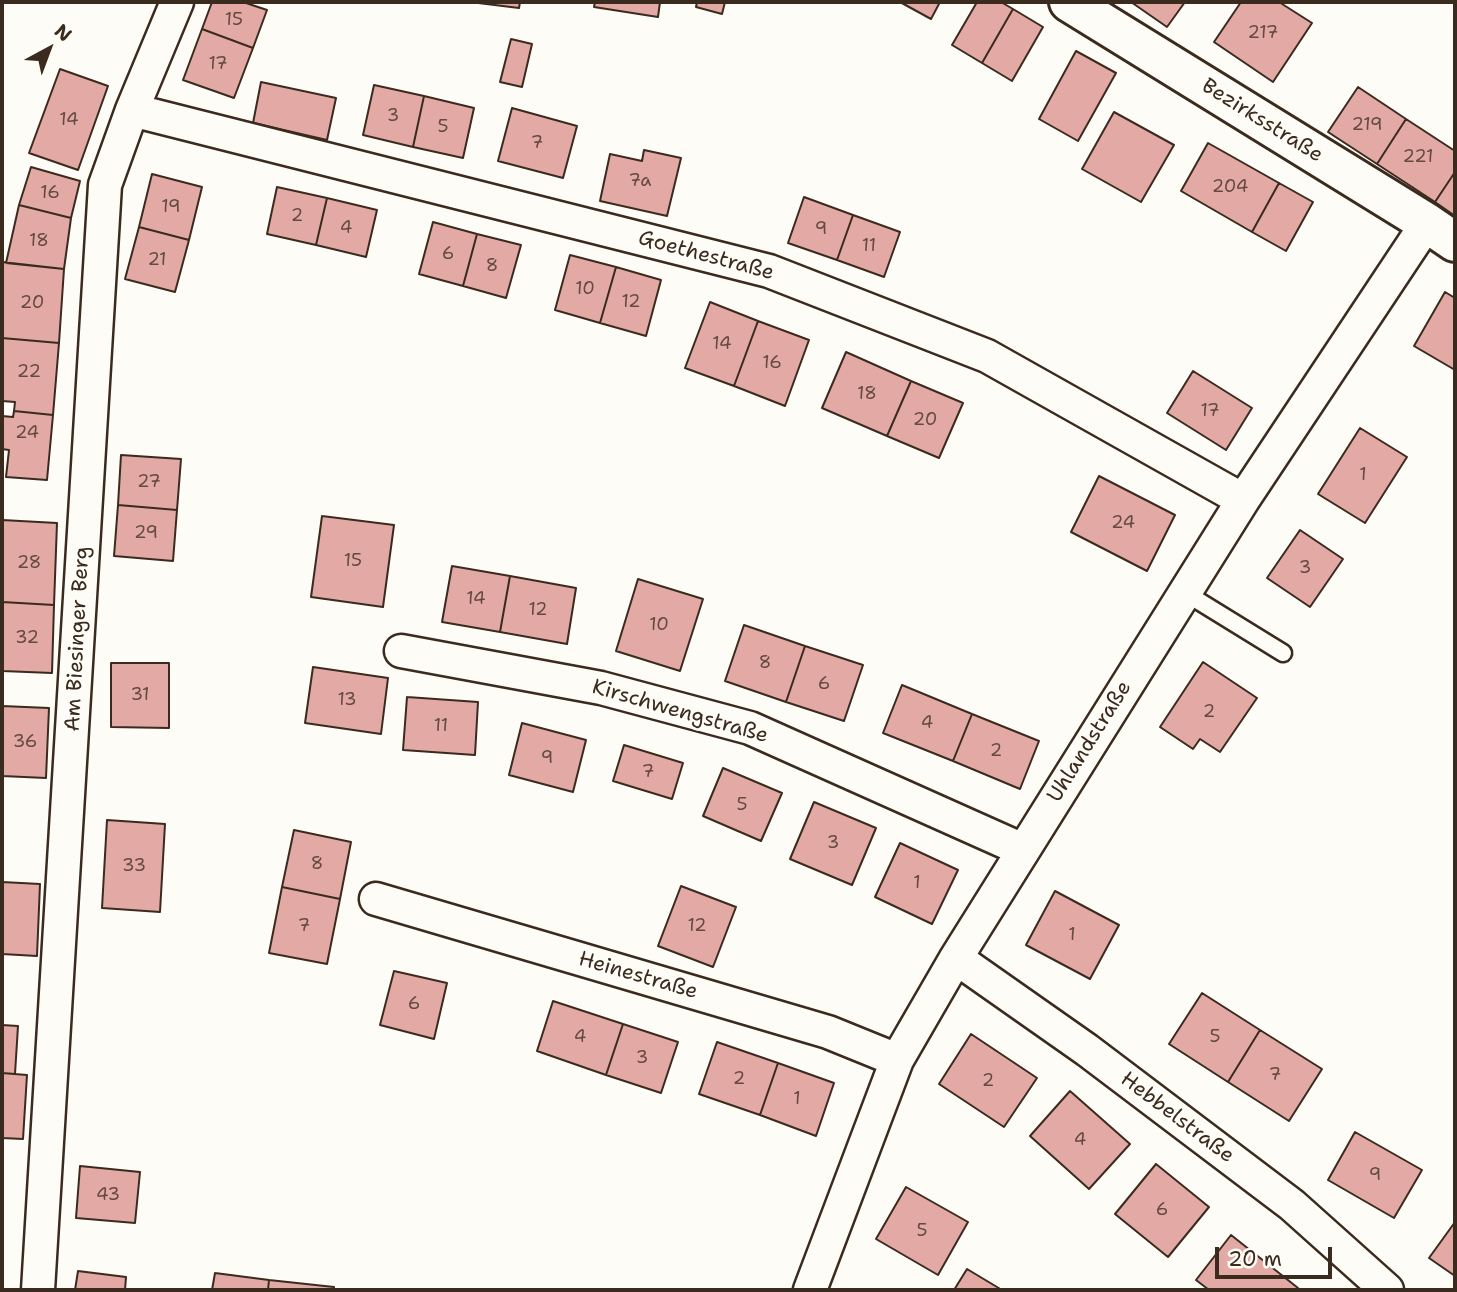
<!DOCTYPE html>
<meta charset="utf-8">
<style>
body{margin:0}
#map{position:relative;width:1457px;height:1292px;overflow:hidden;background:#fdfcf7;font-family:"Shantell Sans",sans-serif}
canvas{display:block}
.frame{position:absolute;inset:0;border:4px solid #3b2a1e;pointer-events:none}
.north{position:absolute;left:14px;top:14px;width:70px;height:70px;-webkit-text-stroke:5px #fdfcf7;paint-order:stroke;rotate:41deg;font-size:19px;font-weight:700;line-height:28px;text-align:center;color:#3b2a1e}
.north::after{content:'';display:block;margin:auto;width:24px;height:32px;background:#3b2a1e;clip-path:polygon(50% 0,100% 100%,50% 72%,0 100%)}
.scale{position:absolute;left:1215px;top:1247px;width:117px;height:32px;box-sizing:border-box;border:4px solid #3b2a1e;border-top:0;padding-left:9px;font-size:21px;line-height:24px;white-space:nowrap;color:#3b2a1e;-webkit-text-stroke:5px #fdfcf7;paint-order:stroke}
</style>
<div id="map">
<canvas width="1457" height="1292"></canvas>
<div class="frame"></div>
<div class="north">N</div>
<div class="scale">20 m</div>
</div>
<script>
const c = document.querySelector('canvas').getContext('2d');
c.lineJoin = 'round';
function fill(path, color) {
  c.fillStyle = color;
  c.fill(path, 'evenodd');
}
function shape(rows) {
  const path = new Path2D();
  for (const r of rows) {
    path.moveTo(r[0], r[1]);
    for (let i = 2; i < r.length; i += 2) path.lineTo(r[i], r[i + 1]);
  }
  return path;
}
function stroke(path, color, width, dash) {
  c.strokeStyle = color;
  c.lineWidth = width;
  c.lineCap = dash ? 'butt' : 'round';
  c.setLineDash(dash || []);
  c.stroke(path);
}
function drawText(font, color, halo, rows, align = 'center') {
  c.font = font + ' "Shantell Sans",sans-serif';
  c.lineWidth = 5;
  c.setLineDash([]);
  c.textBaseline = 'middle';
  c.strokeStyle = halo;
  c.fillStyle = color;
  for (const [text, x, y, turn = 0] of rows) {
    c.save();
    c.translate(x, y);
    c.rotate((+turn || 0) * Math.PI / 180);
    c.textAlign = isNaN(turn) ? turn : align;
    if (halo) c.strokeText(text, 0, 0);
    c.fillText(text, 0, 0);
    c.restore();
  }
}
const building = shape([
 [212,2,243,2,267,10,253,48,202,29,212,2],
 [470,2,520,2,519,8,470,2],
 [595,2,660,2,658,17,594,7,595,2],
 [697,2,725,2,722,14,696,7,697,2],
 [900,2,940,2,931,19,900,2],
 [977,2,1001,2,1013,9,982,63,952,45,977,2],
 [1131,2,1185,2,1167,27,1131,2],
 [1241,2,1279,2,1312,23,1273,82,1214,42,1241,2],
 [1013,9,1043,27,1012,81,982,63,1013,9],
 [202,29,253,48,234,98,183,80,202,29],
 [511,39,532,44,522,87,500,82,511,39],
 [1076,51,1116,73,1078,141,1039,119,1076,51],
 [60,69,108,86,78,170,29,153,60,69],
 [261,82,336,98,327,140,253,123,261,82],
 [374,85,424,96,413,147,363,135,374,85],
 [1358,87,1406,119,1377,164,1328,132,1358,87],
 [424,96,474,108,463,158,413,147,424,96],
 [512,108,577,126,563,178,498,161,512,108],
 [1114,112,1174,145,1141,202,1082,169,1114,112],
 [1406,119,1455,151,1455,172,1435,202,1377,164,1406,119],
 [1208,143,1279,183,1252,232,1181,191,1208,143],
 [644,150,681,158,667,216,600,201,610,154,642,161,644,150],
 [31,167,80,181,71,218,19,205,31,167],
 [1455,172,1455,216,1435,202,1455,172],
 [152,174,202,187,189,240,139,227,152,174],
 [1279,183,1313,202,1286,251,1252,232,1279,183],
 [277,187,327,198,316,245,267,234,277,187],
 [804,197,853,215,837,260,788,243,804,197],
 [327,198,377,210,366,257,316,245,327,198],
 [19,205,71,218,64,269,6,263,19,205],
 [853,215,900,232,884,277,837,260,853,215],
 [433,222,477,234,463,286,419,274,433,222],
 [139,227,189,240,175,292,125,279,139,227],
 [477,234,521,245,506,298,463,286,477,234],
 [570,255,616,267,600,323,555,310,570,255],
 [2,262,64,269,59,343,2,338,2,262],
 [616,267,661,280,646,336,600,323,616,267],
 [1445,292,1455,298,1455,370,1414,346,1445,292],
 [710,302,758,321,734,386,685,368,710,302],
 [758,321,809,340,785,406,734,386,758,321],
 [2,338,59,343,53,415,14,411,15,402,2,401,2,338],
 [846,352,911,381,887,436,822,408,846,352],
 [1193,371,1252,408,1226,450,1167,413,1193,371],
 [911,381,963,403,939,458,887,436,911,381],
 [14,411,53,415,47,480,6,477,9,450,2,449,2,416,13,417,14,411],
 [1360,428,1407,457,1365,523,1318,494,1360,428],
 [121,455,181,459,177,510,118,505,121,455],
 [1099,476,1175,515,1147,571,1071,532,1099,476],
 [118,505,177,510,173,561,114,556,118,505],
 [322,516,394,525,383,607,311,597,322,516],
 [2,520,57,523,54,605,2,602,2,520],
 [1300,530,1343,559,1310,607,1267,578,1300,530],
 [452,566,510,576,500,632,442,622,452,566],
 [510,576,576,588,567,644,500,632,510,576],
 [638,579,703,599,680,671,616,651,638,579],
 [2,602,54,605,52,673,2,671,2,602],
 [744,625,805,646,786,702,725,681,744,625],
 [805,646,863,665,844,721,786,702,805,646],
 [1203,662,1257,698,1220,752,1200,739,1193,749,1160,727,1203,662],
 [111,663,169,663,169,728,111,727,111,663],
 [313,667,388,678,381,734,305,723,313,667],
 [902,685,972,714,953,761,883,733,902,685],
 [407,697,478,702,475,755,403,750,407,697],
 [2,706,49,708,46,778,2,776,2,706],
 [972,714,1039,741,1020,789,953,761,972,714],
 [522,723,586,740,573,792,509,775,522,723],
 [624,745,683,763,672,799,613,781,624,745],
 [723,768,782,793,761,841,703,816,723,768],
 [814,802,876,828,852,885,790,859,814,802],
 [107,820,165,824,160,912,102,908,107,820],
 [294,830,351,842,340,899,282,887,294,830],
 [900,843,958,870,932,924,875,897,900,843],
 [2,882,40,884,37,956,2,954,2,882],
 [681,886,736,907,713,967,658,946,681,886],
 [282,887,340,899,327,964,269,953,282,887],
 [1055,891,1119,925,1090,979,1026,945,1055,891],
 [394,971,447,983,434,1039,380,1025,394,971],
 [1202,993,1260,1030,1228,1082,1169,1044,1202,993],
 [553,1001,623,1024,606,1075,537,1051,553,1001],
 [623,1024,678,1042,661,1093,606,1075,623,1024],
 [2,1025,18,1026,15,1074,2,1073,2,1025],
 [1260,1030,1322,1069,1289,1121,1228,1082,1260,1030],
 [971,1034,1037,1078,1004,1127,939,1084,971,1034],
 [717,1042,778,1063,760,1115,699,1094,717,1042],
 [778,1063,834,1083,816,1136,760,1115,778,1063],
 [2,1073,27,1075,23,1139,2,1138,2,1073],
 [1070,1091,1130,1144,1089,1189,1030,1136,1070,1091],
 [1355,1132,1422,1170,1394,1218,1328,1180,1355,1132],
 [1156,1164,1209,1207,1168,1257,1115,1214,1156,1164],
 [80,1166,140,1172,135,1223,76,1218,80,1166],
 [906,1187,968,1222,938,1275,876,1239,906,1187],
 [1455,1222,1455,1276,1429,1258,1455,1222],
 [1231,1235,1298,1288,1296,1290,1209,1290,1196,1280,1231,1235],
 [967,1269,1002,1290,954,1290,967,1269],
 [78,1271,126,1277,125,1290,75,1290,78,1271],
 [215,1273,269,1280,268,1290,212,1290,215,1273],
 [269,1280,334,1287,334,1290,268,1290,269,1280]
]);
const service = shape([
 [1184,592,1283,653]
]);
const minor = shape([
 [132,110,769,271,987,356,1243,500],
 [401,651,601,688,750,728,1023,850],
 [376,899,828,1032,897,1060],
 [956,958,1087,1050,1292,1205,1387,1290],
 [38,1290,105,185,132,110,177,2],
 [810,1290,897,1060,956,958,1243,500,1427,223]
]);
const secondary = shape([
 [1069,2,1427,223,1455,242]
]);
const numberNames = [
 ["15",234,20],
 ["217",1263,33],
 ["17",218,64],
 ["3",393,116],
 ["14",69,120],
 ["219",1367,125],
 ["5",443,127],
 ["7",537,143],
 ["221",1418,157],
 ["7a",640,181],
 ["204",1230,187],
 ["16",50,193],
 ["19",171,207],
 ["2",297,216],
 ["4",346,228],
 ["9",821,229],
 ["18",39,241],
 ["11",869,246],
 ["6",448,254],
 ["21",157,260],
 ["8",492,266],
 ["10",585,289],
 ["12",631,302],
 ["20",32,303],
 ["14",722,344],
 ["16",772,363],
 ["22",29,372],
 ["18",867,394],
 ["17",1210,411],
 ["20",925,420],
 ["24",27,433],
 ["1",1363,475],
 ["27",149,482],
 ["24",1123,523],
 ["29",146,533],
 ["15",353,561],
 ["28",29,563],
 ["3",1305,568],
 ["14",476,599],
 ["12",538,610],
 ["10",659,625],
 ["32",27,638],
 ["8",765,663],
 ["6",824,684],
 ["31",140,695],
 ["13",347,700],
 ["2",1209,712],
 ["4",927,723],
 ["11",441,726],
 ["36",25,742],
 ["2",996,751],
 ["9",547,758],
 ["7",648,772],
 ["5",742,805],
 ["3",833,843],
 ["8",317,864],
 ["33",134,866],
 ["1",917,883],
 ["7",304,926],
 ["12",697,926],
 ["1",1072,935],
 ["6",414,1004],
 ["4",580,1037],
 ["5",1215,1037],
 ["3",642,1058],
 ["7",1275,1075],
 ["2",739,1079],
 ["2",988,1081],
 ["1",797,1099],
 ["4",1080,1140],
 ["9",1375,1175],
 ["43",108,1195],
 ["6",1162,1210],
 ["5",922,1231]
];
const streetNames = [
 ["Bezirksstraße",1262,121,32],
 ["Goethestraße",706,256,15],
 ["Am Biesinger Berg",78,639,-87],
 ["Kirschwengstraße",680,712,16],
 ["Uhlandstraße",1090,742,-58],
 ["Heinestraße",638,976,16],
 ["Hebbelstraße",1177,1118,37]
];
fill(building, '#e3a9a5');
stroke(building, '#3b2a1e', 2);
stroke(service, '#3b2a1e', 21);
stroke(minor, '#3b2a1e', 37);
stroke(secondary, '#3b2a1e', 44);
stroke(service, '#fdfcf7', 16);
stroke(minor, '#fdfcf7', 32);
stroke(secondary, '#fdfcf7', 38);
drawText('18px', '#654a40', null, numberNames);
drawText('21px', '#3b2a1e', '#fdfcf7', streetNames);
</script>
